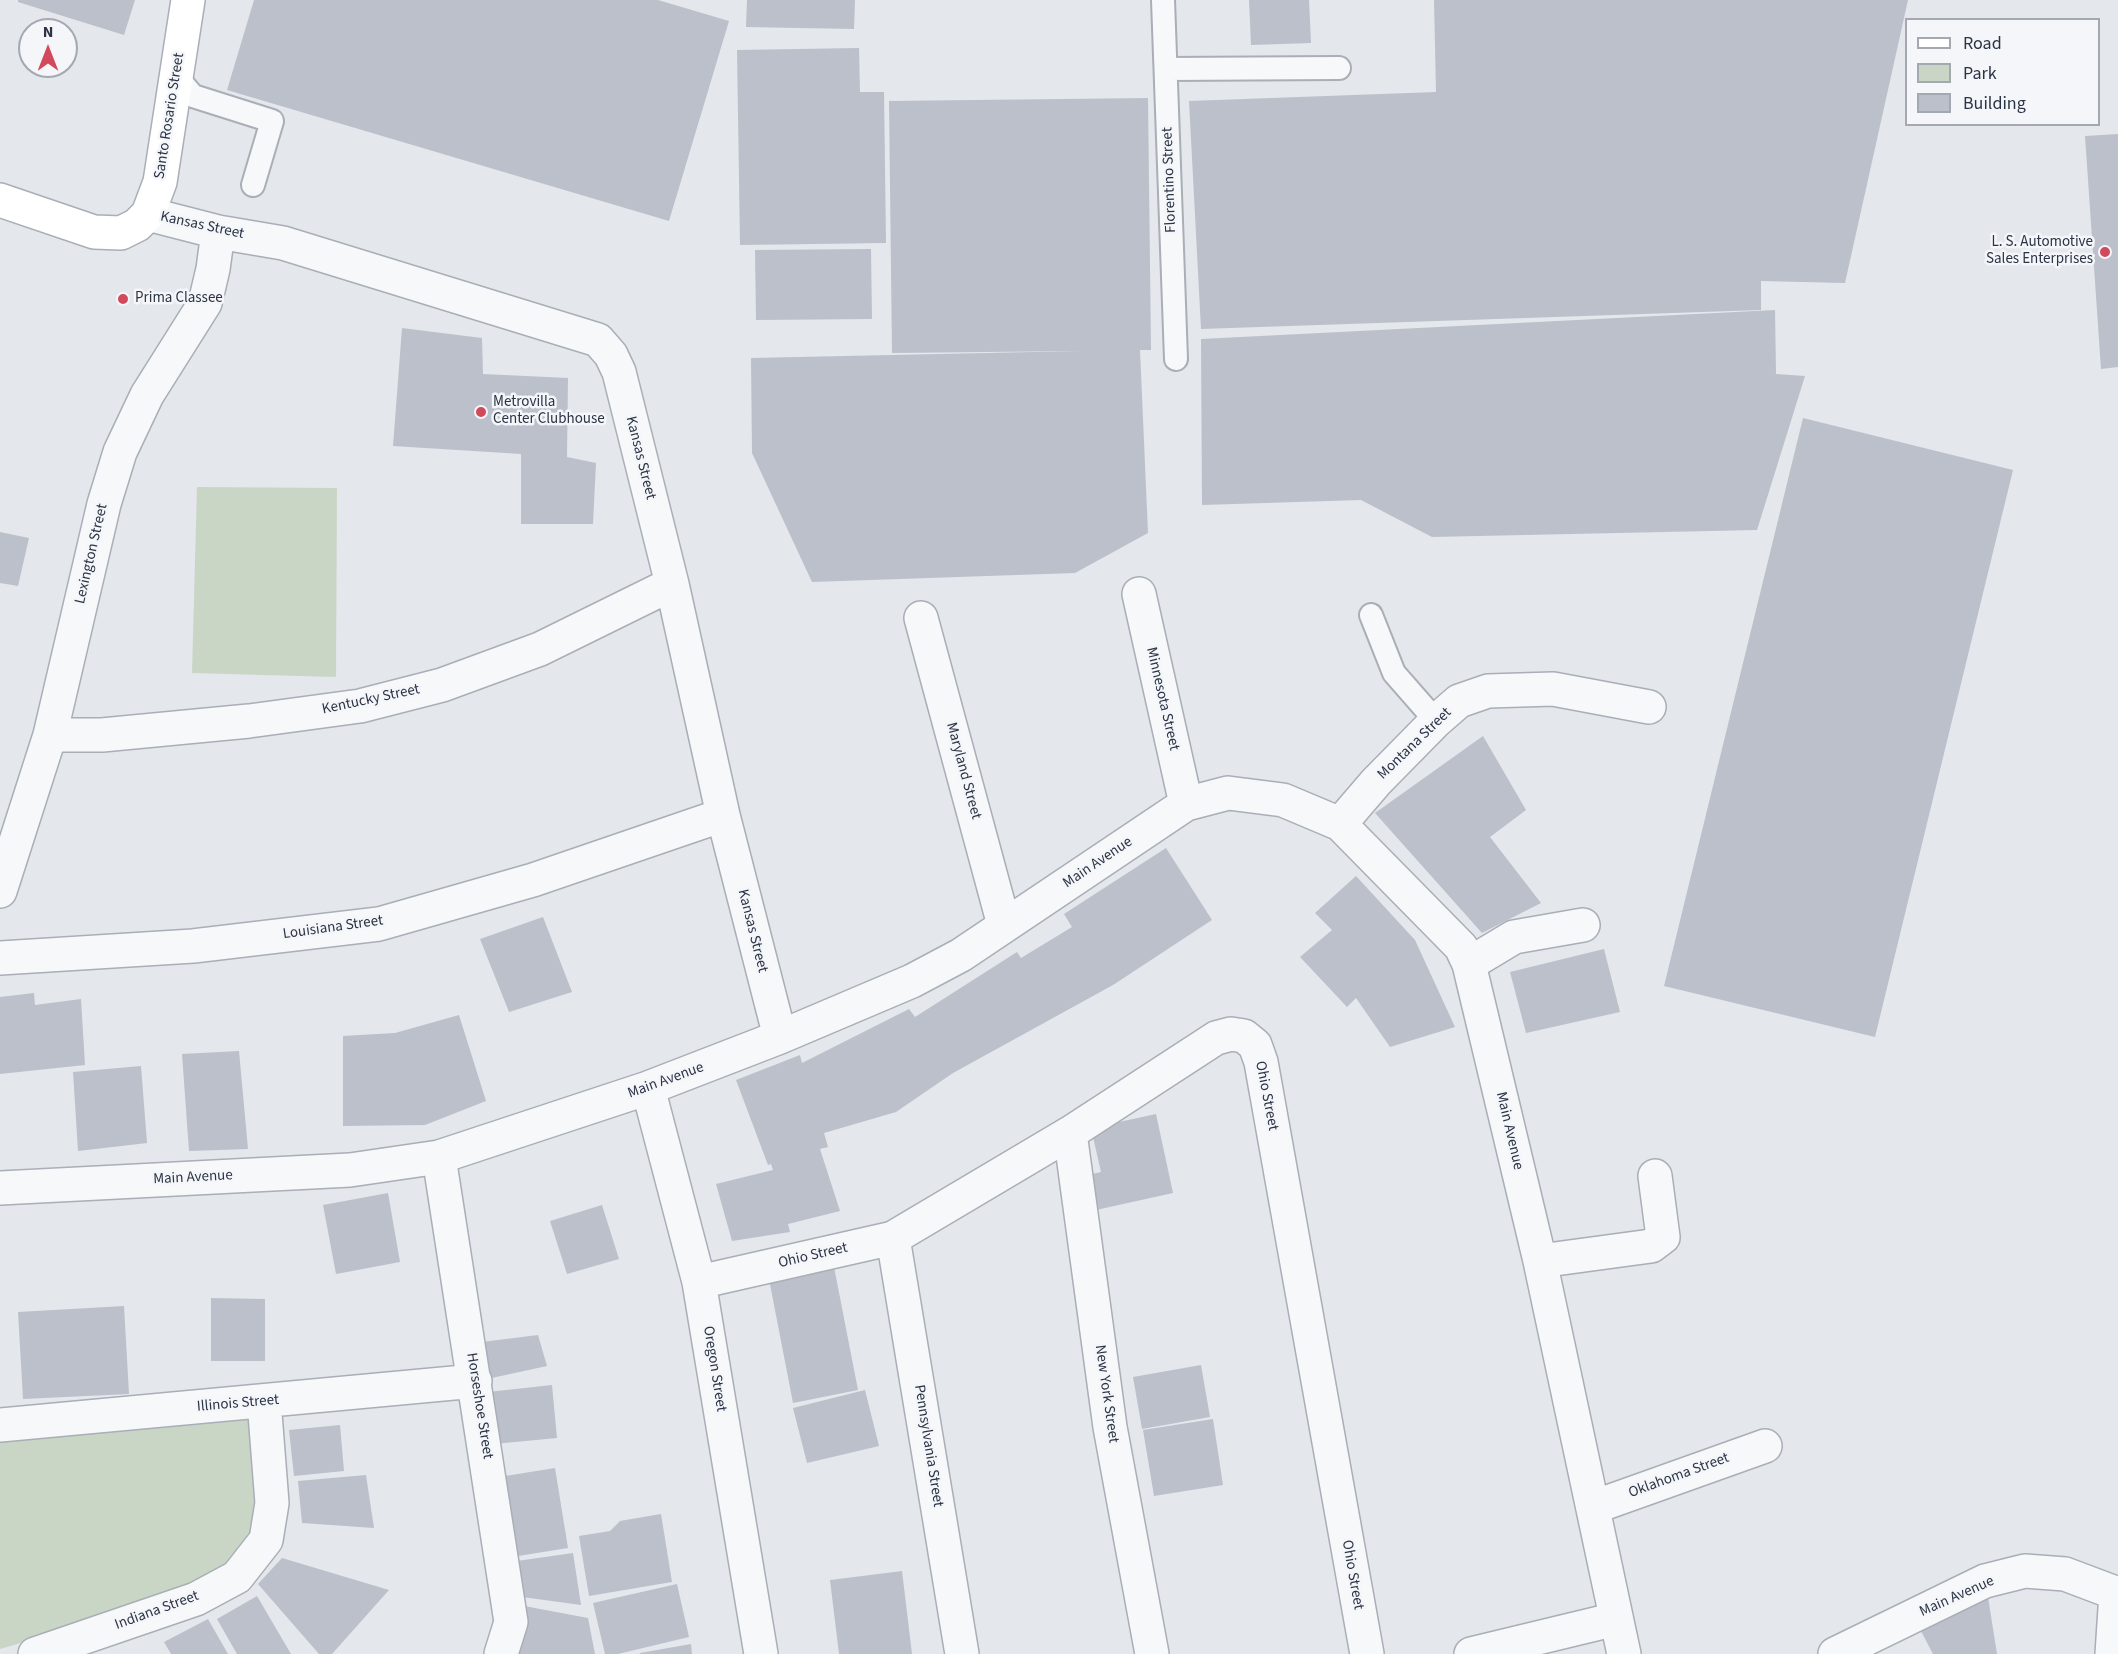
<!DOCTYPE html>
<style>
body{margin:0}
#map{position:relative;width:2118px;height:1654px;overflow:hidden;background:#e4e7ec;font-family:"Source Sans 3",sans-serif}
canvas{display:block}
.legend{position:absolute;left:1905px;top:18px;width:195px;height:108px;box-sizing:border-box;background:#f4f6f9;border:2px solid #a4a8b1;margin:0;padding:8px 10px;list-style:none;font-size:18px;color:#2b3445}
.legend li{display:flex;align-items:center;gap:12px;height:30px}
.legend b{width:30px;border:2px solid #a4a8b1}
.north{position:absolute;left:18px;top:18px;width:60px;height:60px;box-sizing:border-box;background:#f4f6f9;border:2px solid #a4a8b1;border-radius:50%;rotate:0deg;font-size:16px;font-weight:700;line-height:24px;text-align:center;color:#2b3445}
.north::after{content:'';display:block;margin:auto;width:21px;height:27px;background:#d1495b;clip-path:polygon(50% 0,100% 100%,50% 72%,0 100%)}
</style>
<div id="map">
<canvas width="2118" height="1654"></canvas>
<ul class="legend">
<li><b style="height:8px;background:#fff"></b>Road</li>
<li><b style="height:16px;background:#c9d6c5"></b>Park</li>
<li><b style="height:16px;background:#bbc0ca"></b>Building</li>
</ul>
<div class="north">N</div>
</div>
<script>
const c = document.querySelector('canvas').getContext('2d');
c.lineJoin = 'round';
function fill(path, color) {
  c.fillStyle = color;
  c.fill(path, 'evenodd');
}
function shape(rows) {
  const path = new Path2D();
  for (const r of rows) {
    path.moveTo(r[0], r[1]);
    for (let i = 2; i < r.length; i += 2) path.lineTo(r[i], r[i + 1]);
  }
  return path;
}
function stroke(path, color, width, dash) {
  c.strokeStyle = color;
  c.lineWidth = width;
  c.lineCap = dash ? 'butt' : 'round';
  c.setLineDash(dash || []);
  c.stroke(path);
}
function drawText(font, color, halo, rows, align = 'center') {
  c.font = font + ' "Source Sans 3",sans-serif';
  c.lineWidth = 5;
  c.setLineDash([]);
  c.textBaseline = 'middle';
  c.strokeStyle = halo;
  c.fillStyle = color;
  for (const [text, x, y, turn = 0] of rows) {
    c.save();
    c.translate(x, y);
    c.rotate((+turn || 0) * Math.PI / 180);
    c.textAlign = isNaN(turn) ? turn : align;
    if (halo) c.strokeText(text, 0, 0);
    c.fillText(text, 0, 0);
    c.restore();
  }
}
const green = shape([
 [197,487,337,488,336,677,192,673],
 [258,1410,266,1500,251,1547,193,1593,0,1649,0,1433]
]);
const building = shape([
 [18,0,135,0,124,35,18,2],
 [254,0,658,0,729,21,669,221,227,90],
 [747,0,855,0,854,29,746,27],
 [1249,0,1309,0,1311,43,1251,45],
 [1434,0,1908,0,1845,283,1761,281,1761,310,1201,329,1189,101,1436,92],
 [859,48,860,92,884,92,886,243,740,245,737,50],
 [1148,98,1151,350,1140,350,1148,533,1075,573,812,582,752,453,751,358,1080,351,892,353,889,101],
 [2118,134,2118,367,2101,369,2085,136],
 [871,249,872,319,756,320,755,250],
 [1775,310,1776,374,1805,376,1757,530,1432,537,1361,500,1202,505,1201,339],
 [402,328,482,338,483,374,568,378,567,457,596,463,593,524,521,524,521,454,393,446],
 [1803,418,2013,470,1875,1037,1664,986],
 [0,532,29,538,18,586,0,583],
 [1483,736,1526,810,1490,837,1541,903,1482,933,1375,813],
 [1166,848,1212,920,1113,985,953,1073,896,1112,824,1133,828,1147,820,1149,840,1211,788,1224,790,1232,732,1241,716,1184,773,1170,771,1164,768,1165,736,1080,800,1055,802,1063,909,1009,915,1017,1017,952,1021,958,1072,927,1064,914],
 [1356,876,1415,940,1455,1027,1390,1047,1356,998,1347,1007,1300,957,1332,930,1315,913],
 [543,917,572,992,509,1012,480,939],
 [1604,949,1620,1012,1526,1033,1510,972],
 [34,993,35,1005,81,999,85,1065,0,1074,0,997],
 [459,1015,486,1101,425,1125,343,1126,343,1036,395,1033],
 [239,1051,248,1149,189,1151,182,1054],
 [141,1066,147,1143,78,1151,73,1072],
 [1156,1114,1173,1193,1096,1210,1088,1175,1101,1172,1091,1128],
 [388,1193,400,1262,336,1274,323,1205],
 [602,1205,619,1259,567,1274,550,1221],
 [834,1267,858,1390,793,1403,769,1279],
 [211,1298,265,1299,265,1361,211,1361],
 [124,1306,129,1394,23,1399,18,1312],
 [538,1335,547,1366,487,1379,482,1342],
 [1201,1365,1210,1417,1142,1429,1133,1377],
 [552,1385,557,1438,494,1444,488,1392],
 [865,1390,879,1446,807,1463,793,1408],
 [1213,1419,1223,1485,1154,1496,1143,1430],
 [340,1425,344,1471,294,1476,289,1430],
 [555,1468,568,1548,512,1557,499,1477],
 [366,1475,374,1528,302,1523,298,1481],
 [661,1514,672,1582,589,1596,579,1536,610,1531,620,1521],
 [573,1553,581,1605,522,1597,517,1561],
 [282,1558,389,1590,332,1654,319,1654,258,1584],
 [902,1571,912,1654,839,1654,830,1580],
 [677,1584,689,1637,618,1654,605,1654,593,1603],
 [257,1596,291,1654,237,1654,217,1619],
 [1988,1597,1997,1654,1933,1654,1921,1631],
 [519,1605,588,1618,595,1654,509,1654],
 [208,1619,228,1654,171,1654,164,1642],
 [691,1644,692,1654,640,1654,640,1653]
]);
const lane = shape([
 [1163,0,1176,359],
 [1166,69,1339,68],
 [177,77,193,96,272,121,253,185],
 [1371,615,1394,673,1436,721]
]);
const street = shape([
 [148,214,218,232,283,243,598,340,611,355,619,372,672,584,723,815,780,1037],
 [1139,594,1186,804],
 [921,618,1004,925],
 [50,735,102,735,249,721,360,706,442,685,540,649,672,584],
 [1340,824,1376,782,1436,721,1459,701,1488,691,1553,689,1649,707],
 [0,891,50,735,104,504,120,452,147,395,205,303,213,269,218,232],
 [0,958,193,946,379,924,533,880,723,815],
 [1469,964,1514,937,1583,925],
 [648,1088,699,1282,761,1654],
 [1070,1133,1110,1427,1152,1654],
 [439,1157,511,1622,501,1654],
 [0,1188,350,1170,439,1157,648,1088,780,1037,912,981,961,955,1186,804,1228,793,1283,800,1340,824,1461,947,1469,964,1540,1261,1624,1654],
 [893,1238,962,1654],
 [1540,1261,1651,1246,1663,1237,1655,1176],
 [699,1282,893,1238,1070,1133,1216,1038,1231,1034,1244,1036,1255,1045,1261,1062,1367,1654],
 [0,1425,475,1381],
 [1594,1507,1765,1446],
 [35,1654,196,1599,237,1577,266,1540,272,1503,264,1401],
 [1471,1654,1616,1619],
 [1835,1654,1985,1581,2025,1571,2065,1574,2118,1594],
 [2112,1654,2116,1593]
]);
const secondary = shape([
 [0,200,94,232,121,233,137,225,148,214,160,182,188,0]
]);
const markers = [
 [2105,252,6,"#d1495b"],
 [123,299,6,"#d1495b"],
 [481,412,6,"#d1495b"]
];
const streetNames = [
 ["Santo Rosario Street",170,116,-81],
 ["Florentino Street",1170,180,-92],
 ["Kansas Street",202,226,12],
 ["Kansas Street",640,458,76],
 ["Lexington Street",92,554,-77],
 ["Minnesota Street",1162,699,77],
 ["Kentucky Street",371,700,-12],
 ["Montana Street",1415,744,-44],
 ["Maryland Street",963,771,75],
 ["Main Avenue",1098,863,-34],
 ["Louisiana Street",333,928,-8],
 ["Kansas Street",752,931,76],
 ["Main Avenue",666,1081,-20],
 ["Ohio Street",1266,1096,79],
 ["Main Avenue",1509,1131,77],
 ["Main Avenue",193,1178,-3],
 ["Ohio Street",813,1256,-13],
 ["Oregon Street",714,1369,81],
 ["New York Street",1106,1394,82],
 ["Illinois Street",238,1404,-5],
 ["Horseshoe Street",479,1406,81],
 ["Pennsylvania Street",928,1446,81],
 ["Oklahoma Street",1679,1476,-20],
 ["Ohio Street",1352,1575,80],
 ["Main Avenue",1957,1597,-24],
 ["Indiana Street",157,1611,-20]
];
const poiNames = [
 ["L. S. Automotive",2093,243,"right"],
 ["Sales Enterprises",2093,260,"right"],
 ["Prima Classee",135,299],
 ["Metrovilla",493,403],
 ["Center Clubhouse",493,420]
];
fill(green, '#c9d6c5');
fill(building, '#bbc0ca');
stroke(lane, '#a9aeb7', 26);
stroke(street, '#a9aeb7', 36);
stroke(secondary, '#a9aeb7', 36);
stroke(lane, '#f7f8fa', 22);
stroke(street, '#f7f8fa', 33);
stroke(secondary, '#fff', 33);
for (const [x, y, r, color] of markers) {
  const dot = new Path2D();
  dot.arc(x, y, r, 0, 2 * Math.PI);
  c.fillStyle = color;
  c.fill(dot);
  stroke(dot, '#f4f6f9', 2);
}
drawText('15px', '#2b3445', '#f4f6f9', streetNames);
drawText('15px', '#2b3445', '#f4f6f9', poiNames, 'left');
</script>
